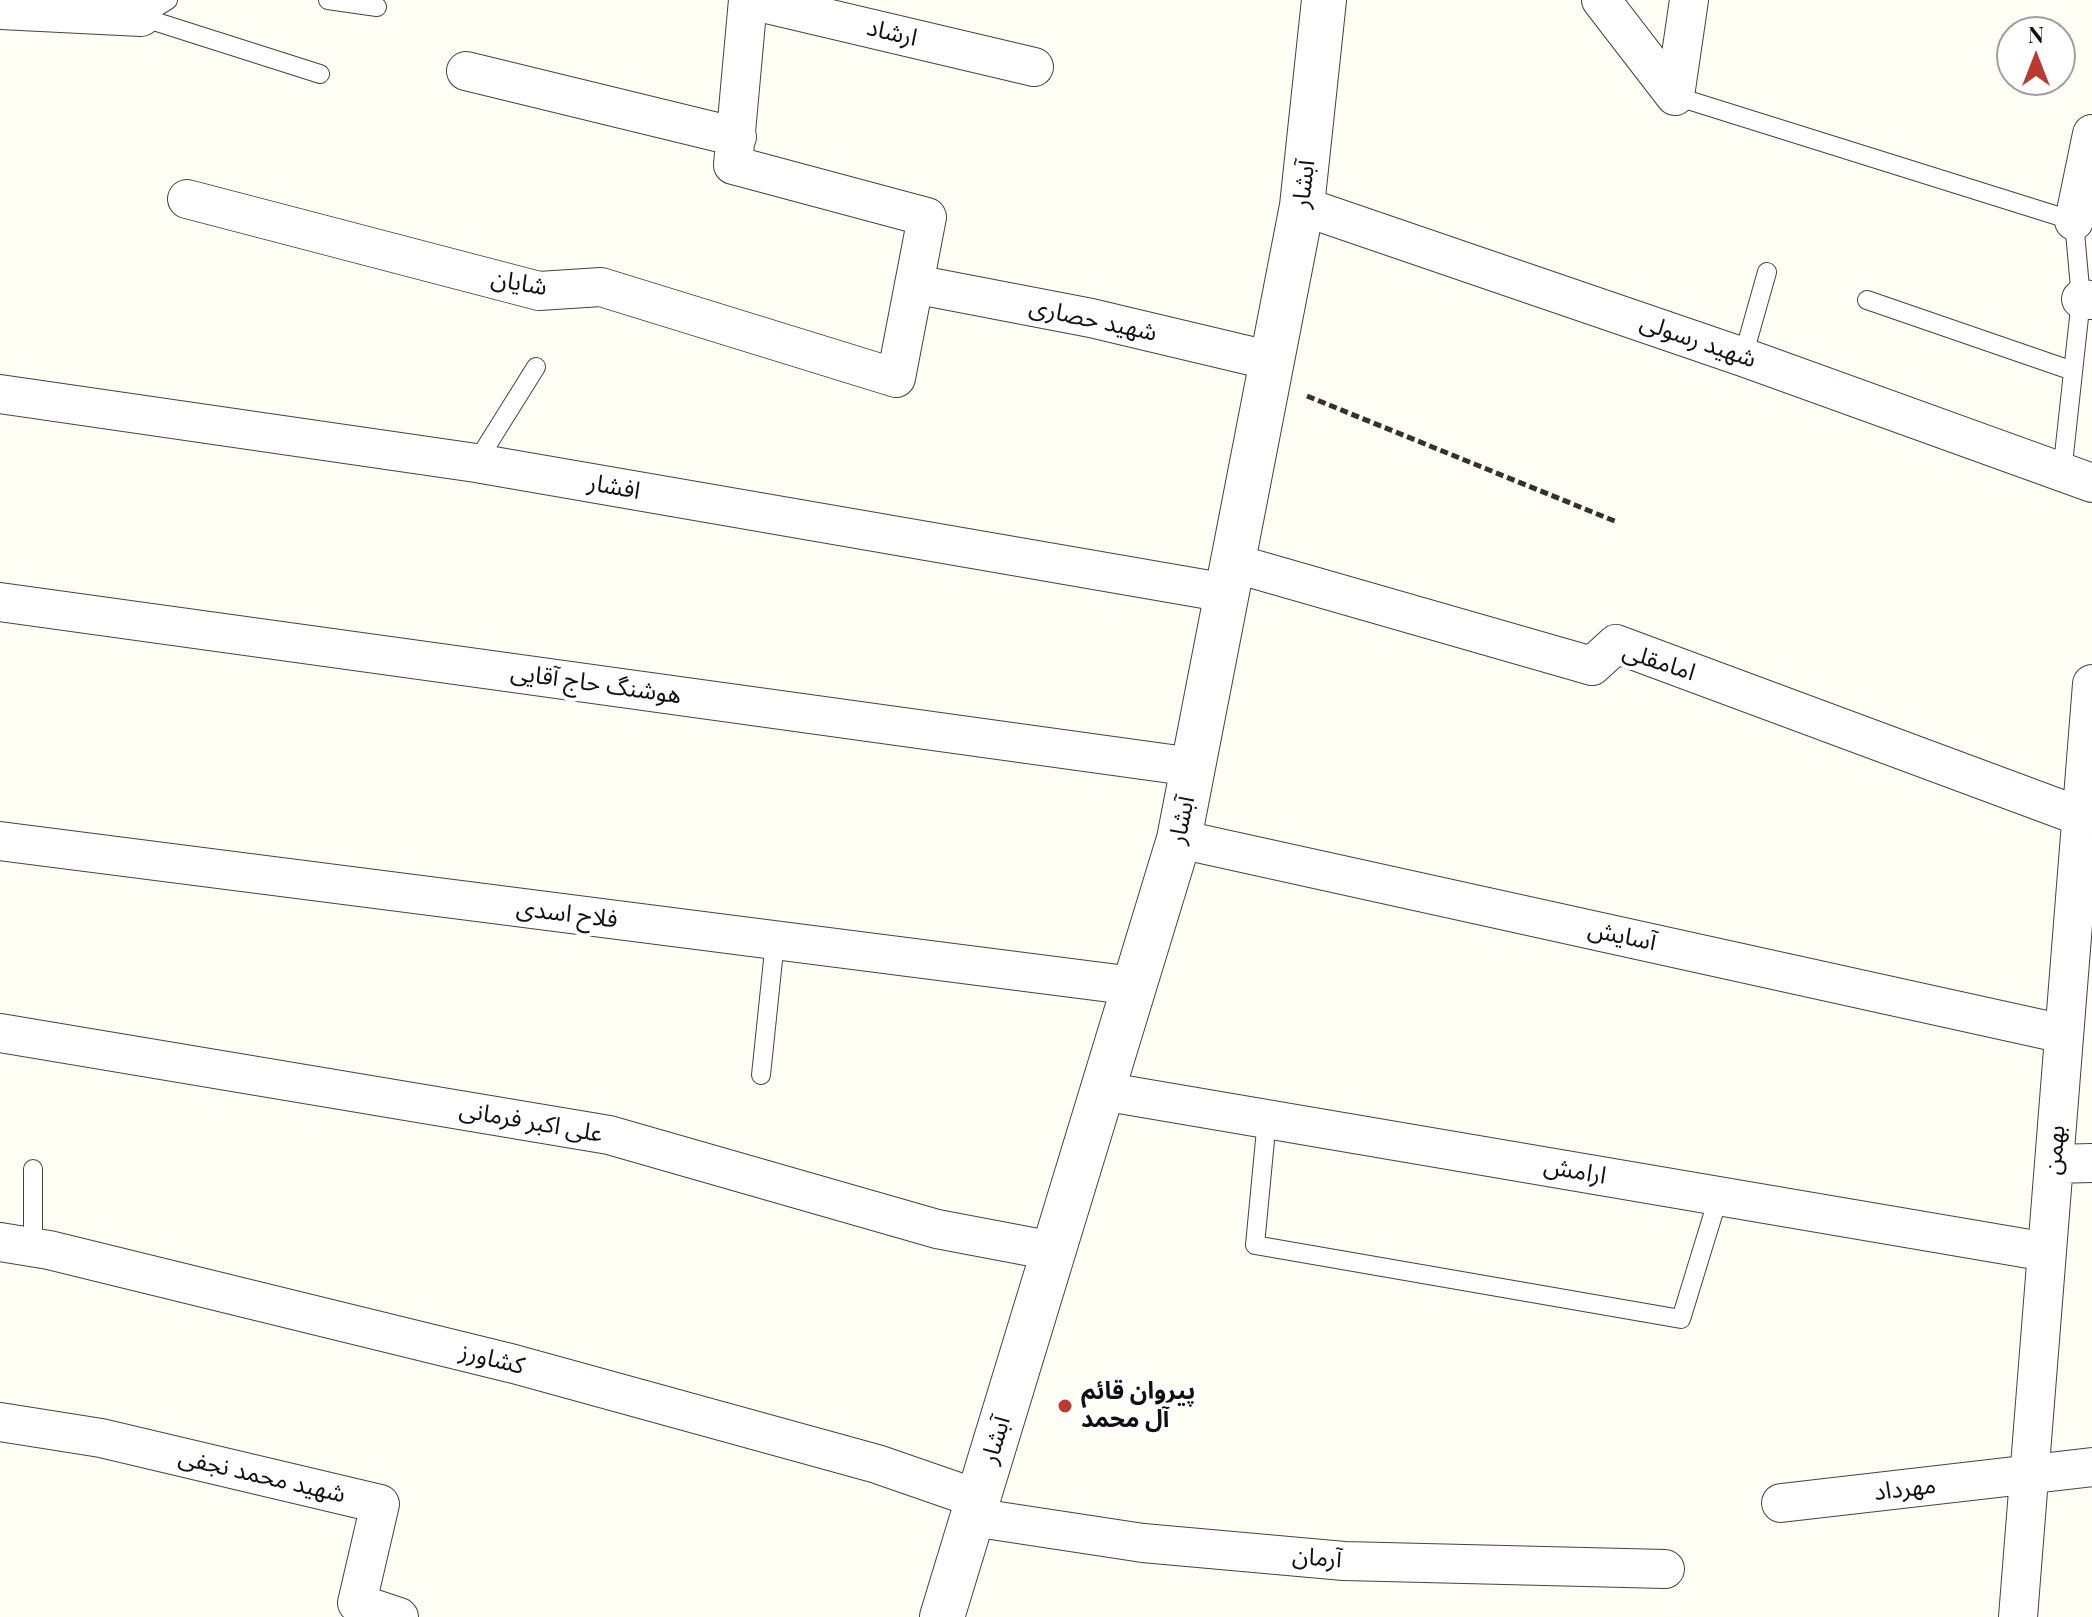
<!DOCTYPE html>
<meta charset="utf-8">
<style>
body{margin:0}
#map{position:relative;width:2092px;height:1617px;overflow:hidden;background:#fefef4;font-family:"Playfair Display",serif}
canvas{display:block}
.north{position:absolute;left:1996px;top:16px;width:80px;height:80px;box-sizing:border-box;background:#fff;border:2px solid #9f9f9f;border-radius:50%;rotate:0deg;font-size:22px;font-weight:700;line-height:32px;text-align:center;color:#101010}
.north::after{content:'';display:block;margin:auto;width:28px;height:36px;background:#bb392e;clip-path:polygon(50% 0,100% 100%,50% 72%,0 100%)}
</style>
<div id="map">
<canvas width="2092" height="1617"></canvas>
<div class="north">N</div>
</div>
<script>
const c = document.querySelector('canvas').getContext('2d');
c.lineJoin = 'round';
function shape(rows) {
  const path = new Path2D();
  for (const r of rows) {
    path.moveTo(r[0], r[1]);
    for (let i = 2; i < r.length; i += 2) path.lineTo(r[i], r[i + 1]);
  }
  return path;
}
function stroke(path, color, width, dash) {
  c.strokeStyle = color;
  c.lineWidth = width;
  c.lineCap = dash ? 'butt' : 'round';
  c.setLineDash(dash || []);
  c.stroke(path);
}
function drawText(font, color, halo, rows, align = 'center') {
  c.font = font + ' "Playfair Display","Noto Sans Arabic",serif';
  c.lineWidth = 8;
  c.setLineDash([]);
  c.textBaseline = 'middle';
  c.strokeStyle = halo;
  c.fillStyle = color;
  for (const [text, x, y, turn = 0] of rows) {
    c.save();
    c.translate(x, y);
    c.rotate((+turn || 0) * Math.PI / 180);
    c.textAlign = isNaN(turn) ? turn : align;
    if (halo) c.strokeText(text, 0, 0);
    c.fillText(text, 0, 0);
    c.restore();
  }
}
const path = shape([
 [1307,396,1617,522]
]);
const service = shape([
 [328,0,377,7],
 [141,17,320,74],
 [141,17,168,0],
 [1675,96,2074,221,2081,299,2062,473],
 [1867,300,2073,371],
 [1743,357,1767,272],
 [476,463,536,367],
 [761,1075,775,941],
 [1267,1119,1255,1245,1681,1319,1719,1195],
 [33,1169,33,1247]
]);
const minor = shape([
 [750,0,1034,67],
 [1601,0,1675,96],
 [0,10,141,17,142,0],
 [466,71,737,137],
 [1675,96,1689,0],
 [187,199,539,291,601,287,896,378,927,217,733,165,748,0],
 [1302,206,1743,357,2092,483],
 [2074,221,2092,134],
 [914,284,1091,318,1272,361],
 [2081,299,2092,300],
 [0,394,476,463,1227,593],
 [1233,563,1592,666,1616,644,2082,817],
 [0,602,1193,767],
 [1179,839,2064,1034],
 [0,841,1134,986],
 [0,1033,609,1135,937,1229,1053,1251],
 [1102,1091,2047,1252],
 [2054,1164,2092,1163],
 [0,1242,49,1250,514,1364,877,1464,978,1499],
 [0,1422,101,1438,380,1504,357,1603,399,1617],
 [1781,1503,2092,1467],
 [972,1517,1143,1543,1344,1561,1665,1569],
 [2018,1617,2092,684]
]);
const tertiary = shape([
 [942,1617,1179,839,1302,206,1324,0]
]);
const markers = [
 [1065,1406,8,"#bb392e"]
];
const streetNames = [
 ["ارشاد",892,33,13],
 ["آبشار",1304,184,-83],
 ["شایان",519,283,10],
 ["شهید حصاری",1093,320,12],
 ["شهید رسولی",1698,341,19],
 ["افشار",614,487,10],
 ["امامقلی",1659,662,18],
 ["هوشنگ حاج آقایی",596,684,8],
 ["آبشار",1182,820,-78],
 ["فلاح اسدی",567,914,7],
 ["آسایش",1622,936,12],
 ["علی اکبر فرمانی",531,1122,10],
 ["بهمن",2055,1150,-85],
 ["ارامش",1575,1171,10],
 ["کشاورز",492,1359,14],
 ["آبشار",996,1440,-73],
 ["شهید محمد نجفی",262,1476,13],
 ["مهرداد",1905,1489,-7],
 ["آرمان",1317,1558,5]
];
const poiNames = [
 ["پیروان قائم",1081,1392],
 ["آل محمد",1081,1420]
];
stroke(service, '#434343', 20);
stroke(minor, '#434343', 40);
stroke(tertiary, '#434343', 46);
stroke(path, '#323232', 5, [8, 4]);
stroke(service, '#fff', 18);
stroke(minor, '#fff', 38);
stroke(tertiary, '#fff', 44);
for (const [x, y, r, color] of markers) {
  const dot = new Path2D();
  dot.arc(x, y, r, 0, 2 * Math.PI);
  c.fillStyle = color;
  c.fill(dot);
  stroke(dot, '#fff', 3);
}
drawText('24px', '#101010', '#fff', streetNames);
drawText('bold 24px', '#101010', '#fff', poiNames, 'left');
</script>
